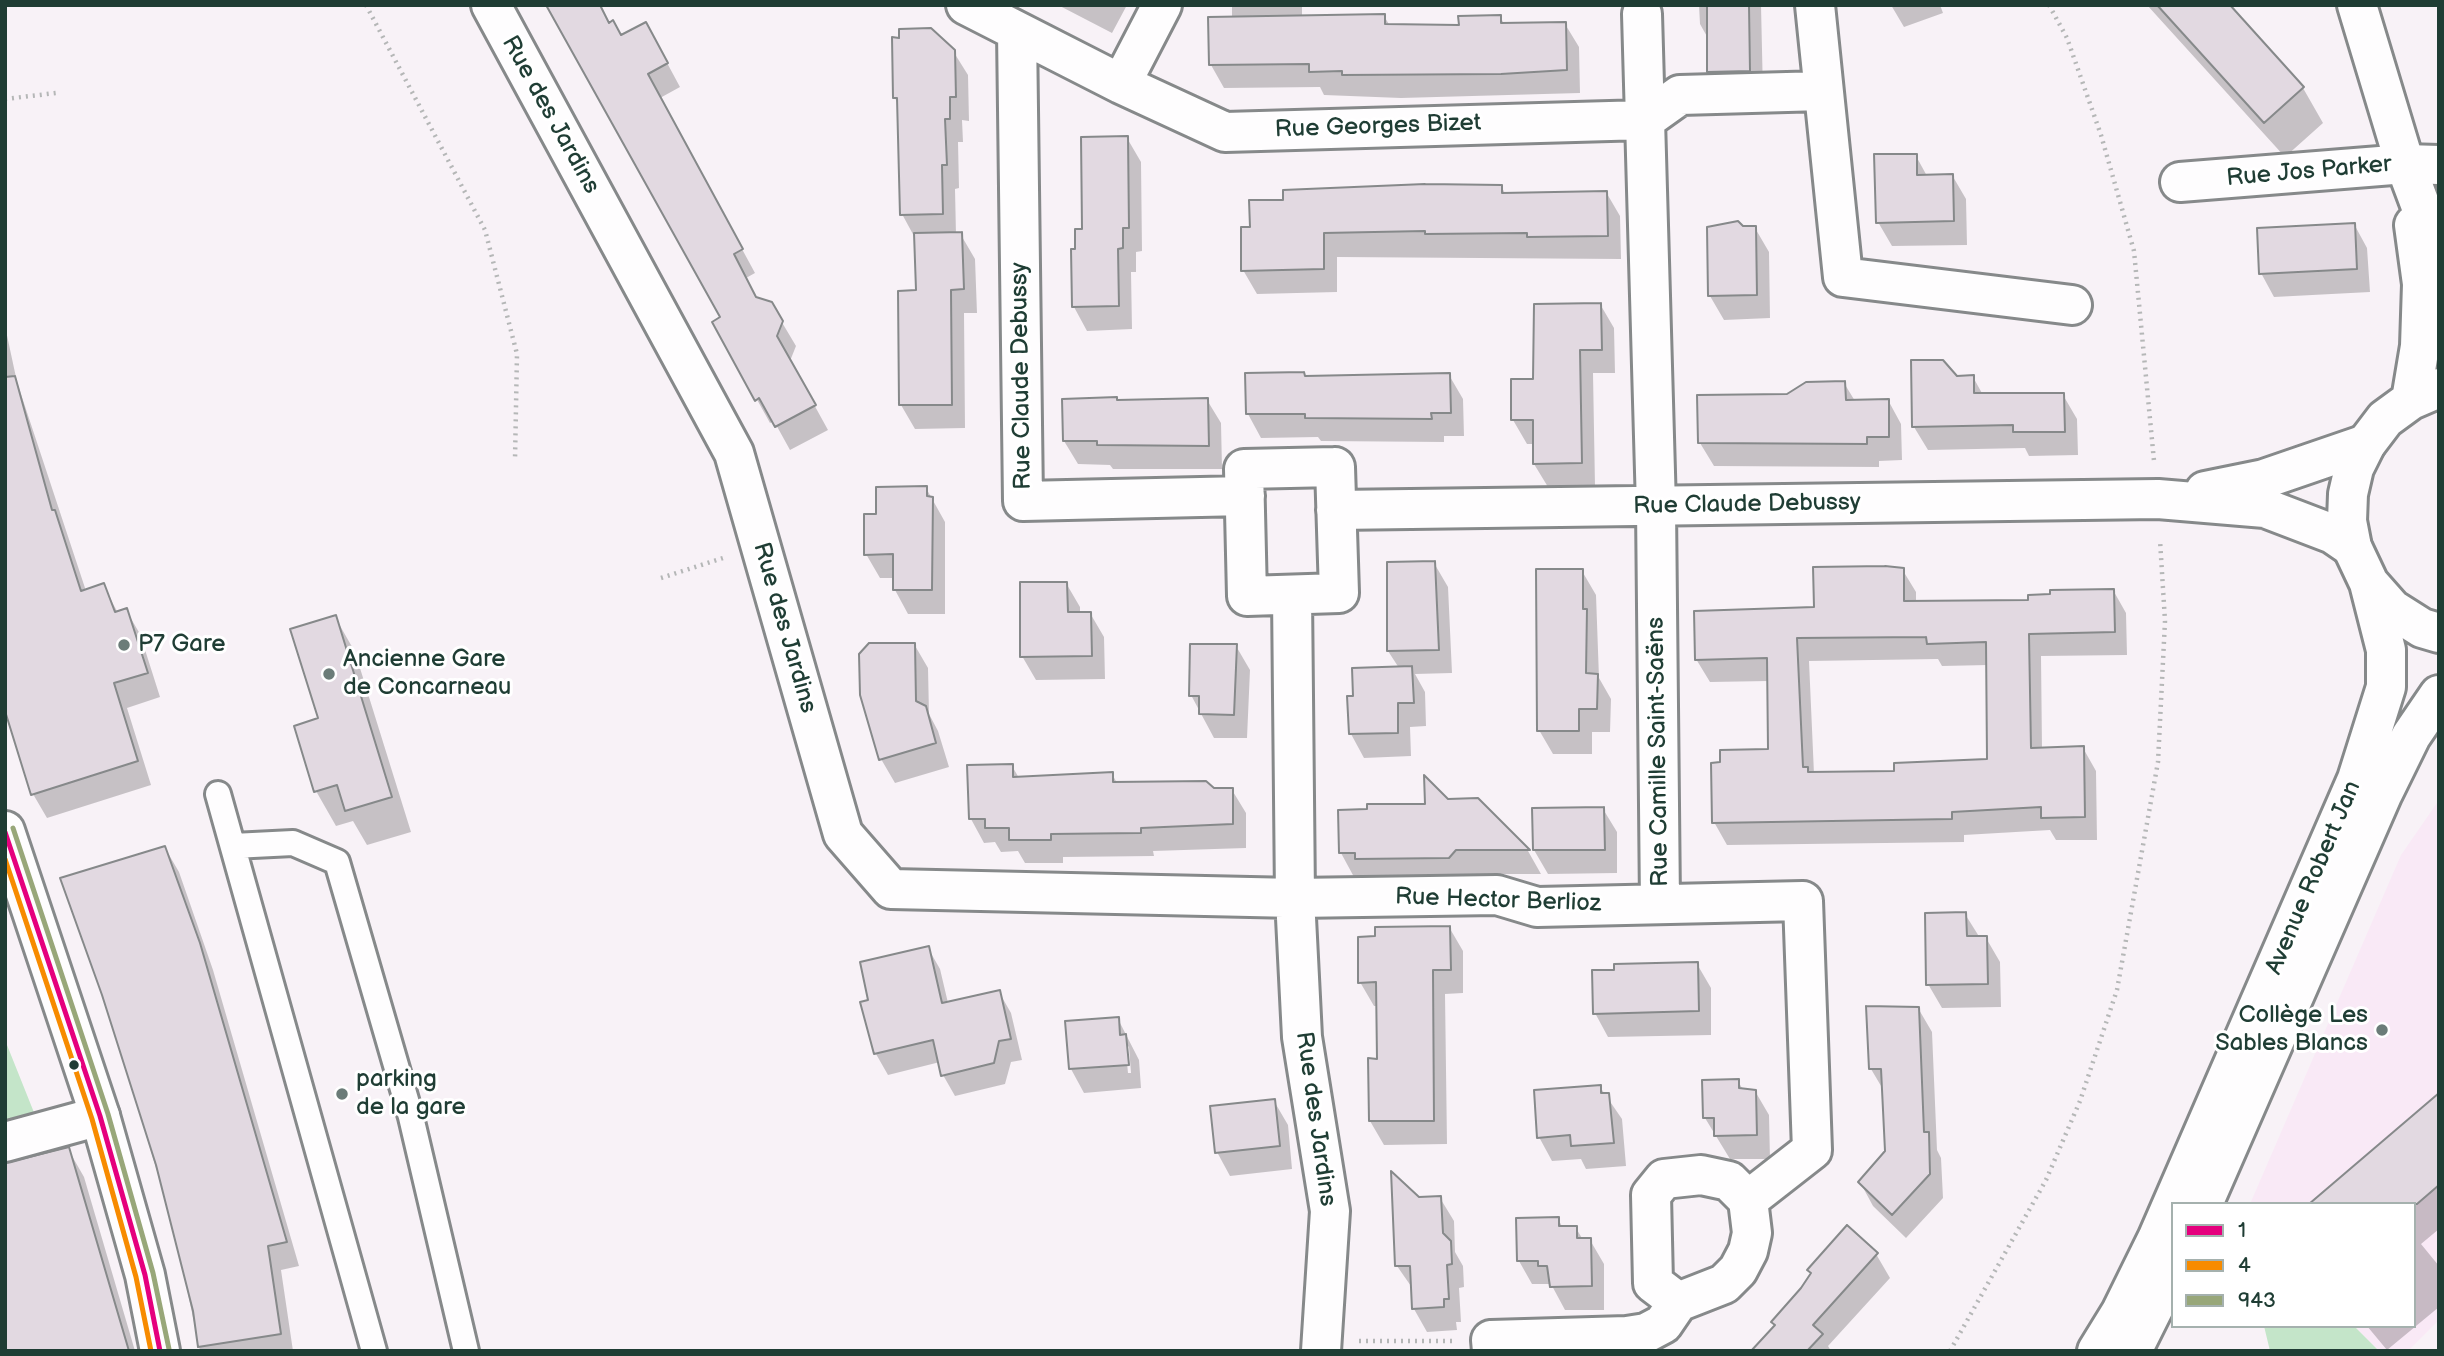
<!DOCTYPE html>
<meta charset="utf-8">
<style>
body{margin:0}
#map{position:relative;width:2444px;height:1356px;overflow:hidden;background:#f8f2f7;font-family:"Balsamiq Sans",sans-serif}
canvas{display:block}
.frame{position:absolute;inset:0;border:7px solid #1f3d34;pointer-events:none}
.legend{position:absolute;left:2171px;top:1202px;width:245px;height:126px;box-sizing:border-box;background:#fff;border:2px solid #a5b1ae;margin:0;padding:9px 12px;list-style:none;font-size:21px;color:#1f3d34}
.legend li{display:flex;align-items:center;gap:14px;height:35px}
.legend b{width:35px;border:2px solid #a5b1ae}
</style>
<div id="map">
<canvas width="2444" height="1356"></canvas>
<div class="frame"></div>
<ul class="legend">
<li><b style="height:9px;background:#e5007d"></b>1</li>
<li><b style="height:9px;background:#f78b00"></b>4</li>
<li><b style="height:9px;background:#98a779"></b>943</li>
</ul>
</div>
<script>
const c = document.querySelector('canvas').getContext('2d');
c.lineJoin = 'round';
function fill(path, color) {
  c.fillStyle = color;
  c.fill(path, 'evenodd');
}
function shape(rows) {
  const path = new Path2D();
  for (const r of rows) {
    path.moveTo(r[0], r[1]);
    for (let i = 2; i < r.length; i += 2) path.lineTo(r[i], r[i + 1]);
  }
  return path;
}
function stroke(path, color, width, dash) {
  c.strokeStyle = color;
  c.lineWidth = width;
  c.lineCap = dash ? 'butt' : 'round';
  c.setLineDash(dash || []);
  c.stroke(path);
}
function drawText(font, color, halo, rows, align = 'center') {
  c.font = font + ' "Balsamiq Sans",sans-serif';
  c.lineWidth = 6;
  c.setLineDash([]);
  c.textBaseline = 'middle';
  c.strokeStyle = halo;
  c.fillStyle = color;
  for (const [text, x, y, turn = 0] of rows) {
    c.save();
    c.translate(x, y);
    c.rotate((+turn || 0) * Math.PI / 180);
    c.textAlign = isNaN(turn) ? turn : align;
    if (halo) c.strokeText(text, 0, 0);
    c.fillText(text, 0, 0);
    c.restore();
  }
}
const built = shape([
 [2439,800,2439,1320,2409,1350,2379,1351,2354,1326,2414,1326,2414,1204,2250,1204,2401,855]
]);
const green = shape([
 [5,1040,37,1120,5,1127],
 [2264,1326,2354,1326,2379,1351,2270,1351]
]);
const shadow = shape([
 [1058,5,1127,5,1112,33],
 [1232,5,1302,5,1302,17,1384,16,1390,26,1461,27,1500,17,1505,25,1565,24,1579,47,1580,93,1401,98,1324,95,1320,87,1224,88,1211,65,1232,19],
 [1699,5,1761,5,1763,94,1723,96,1709,72,1709,40,1700,24],
 [1891,5,1940,5,1943,13,1904,27],
 [2147,5,2228,5,2303,88,2323,123,2285,157],
 [609,25,621,37,659,48,680,87,660,98,755,273,746,278,757,299,771,304,796,346,790,361,828,430,790,450,774,421,770,423,714,322,722,318],
 [953,51,968,75,969,121,962,120,963,142,958,142,959,188,955,189,956,235,961,235,975,259,977,313,964,313,965,428,915,429,901,405,918,292,915,238,902,214,899,106,895,98],
 [1127,138,1141,162,1142,251,1136,252,1136,272,1131,272,1132,329,1087,331,1074,307,1077,251],
 [1916,156,1927,176,1952,175,1966,199,1967,245,1892,246,1878,222],
 [1501,186,1506,195,1606,192,1620,216,1621,259,1337,257,1337,292,1257,294,1243,270,1252,229],
 [1737,222,1743,228,1755,228,1769,252,1770,318,1724,320,1710,296,1720,228,1725,223],
 [2354,224,2367,248,2370,292,2274,297,2261,273],
 [1600,304,1614,328,1615,373,1593,373,1595,486,1548,487,1534,464,1534,444,1527,444,1513,420,1534,381],
 [5,326,17,382,86,591,103,585,118,613,126,610,140,634,160,697,127,708,151,785,47,818,33,794,5,702],
 [1449,375,1463,399,1464,436,1444,436,1444,442,1321,441,1318,437,1261,438,1248,414,1306,378],
 [1973,377,1983,395,2063,395,2077,419,2078,455,2029,456,2025,448,1928,450,1914,427,1956,378],
 [1844,383,1855,401,1888,400,1901,424,1902,460,1879,461,1879,467,1714,466,1700,443,1788,396],
 [1207,400,1221,423,1222,469,1113,469,1110,465,1078,464,1064,441],
 [926,488,945,522,945,614,908,614,895,590,895,578,880,578,866,554,878,516],
 [1434,563,1448,587,1452,673,1415,674,1425,692,1426,726,1410,727,1411,756,1364,758,1351,734,1349,698,1355,698,1399,668,1388,651],
 [1902,569,1916,592,1916,602,2030,602,2113,590,2126,613,2127,655,2041,656,2042,749,2083,748,2096,771,2097,840,2056,840,2050,830,1964,835,1964,842,1727,845,1714,822,1770,750,1769,681,1710,682,1696,659],
 [1938,659,1942,666,1988,665,1989,761,1896,773,1814,774,1809,661],
 [1582,571,1596,595,1599,678,1611,699,1610,732,1592,732,1592,754,1553,754,1539,730],
 [1066,583,1080,607,1080,614,1090,613,1104,637,1105,679,1036,680,1022,656],
 [335,617,355,652,411,832,367,845,353,821,336,826,316,791,320,719],
 [914,644,928,668,929,714,938,731,949,767,895,783,881,759],
 [1236,646,1250,670,1247,738,1214,738,1191,695],
 [1012,766,1019,778,1112,774,1117,783,1232,790,1246,813,1246,848,1153,851,1154,856,1063,857,1063,863,1025,863,1018,851,1001,852,995,842,984,843,971,819],
 [1477,800,1528,851,1541,874,1470,874,1463,882,1370,882,1367,876,1354,877,1341,853,1426,806,1447,801],
 [1603,809,1617,832,1617,873,1548,874,1534,850],
 [165,848,179,872,213,970,299,1266,281,1270,293,1351,200,1351,174,1227,103,994],
 [1965,914,1980,938,1986,938,2000,962,2001,1007,1942,1008,1928,984],
 [1449,927,1463,951,1463,993,1445,994,1447,1144,1384,1145,1370,1121,1370,1060,1379,1060,1378,1006,1374,1006,1360,982],
 [928,948,940,969,948,1003,999,992,1011,1013,1022,1060,1011,1062,1005,1084,955,1096,943,1075,940,1062,888,1075,876,1054,862,1004,870,1002],
 [1697,964,1711,988,1711,1035,1608,1037,1595,1013],
 [1918,1008,1932,1032,1937,1150,1941,1158,1943,1198,1906,1238,1873,1206,1860,1182,1887,1152,1884,1091,1871,1069],
 [1118,1019,1139,1060,1141,1088,1084,1093,1071,1069,1067,1023],
 [1125,1043,1129,1047,1131,1073,1128,1073],
 [1738,1081,1743,1090,1755,1091,1769,1115,1770,1159,1730,1159,1705,1118],
 [1600,1087,1622,1119,1626,1166,1586,1169,1581,1159,1552,1161,1539,1137],
 [2439,1097,2439,1229,2421,1244,2439,1266,2439,1307,2387,1350,2367,1326,2414,1326,2414,1204],
 [1274,1101,1288,1125,1292,1169,1230,1176,1217,1152],
 [68,1149,84,1177,135,1351,9,1351],
 [1440,1198,1454,1221,1455,1252,1463,1266,1464,1287,1459,1288,1461,1322,1456,1322,1457,1330,1427,1332,1414,1309,1413,1289,1397,1266,1418,1199],
 [1558,1219,1563,1228,1576,1228,1583,1240,1590,1240,1604,1264,1604,1310,1565,1310,1551,1284,1532,1284,1519,1261],
 [1876,1254,1890,1278,1828,1346,1831,1351,1755,1351,1776,1326,1773,1322]
]);
const building = shape([
 [546,5,600,5,609,23,613,20,621,35,646,22,668,63,648,74,743,249,734,254,756,297,772,302,783,321,777,336,816,405,775,427,759,398,755,401,712,322,720,317,546,5],
 [1707,5,1749,5,1750,71,1707,72,1707,5],
 [2157,5,2230,5,2304,87,2264,123,2157,5],
 [1385,14,1385,24,1459,25,1458,16,1501,15,1501,23,1566,22,1567,70,1501,74,1342,75,1342,71,1309,72,1309,64,1209,65,1208,17,1385,14],
 [931,28,955,50,956,97,950,97,950,119,945,119,947,165,942,165,943,214,900,215,897,98,893,98,892,37,899,38,899,29,931,28],
 [1128,136,1129,228,1123,228,1123,248,1118,249,1119,306,1072,307,1071,249,1075,249,1075,229,1082,229,1081,137,1128,136],
 [1874,154,1917,154,1917,175,1953,174,1954,221,1876,223,1874,154],
 [1425,184,1502,185,1502,193,1607,191,1608,236,1527,237,1527,233,1425,234,1425,231,1324,233,1324,269,1241,271,1241,227,1250,227,1249,200,1283,200,1283,190,1425,184],
 [1738,221,1743,226,1756,226,1757,295,1708,296,1707,227,1738,221],
 [2355,223,2357,269,2259,274,2257,228,2355,223],
 [962,232,964,289,951,290,952,405,899,405,898,291,916,290,914,233,962,232],
 [1601,303,1602,350,1580,350,1582,463,1533,464,1533,420,1511,420,1511,379,1533,379,1534,304,1601,303],
 [1911,360,1943,360,1957,376,1974,375,1974,393,2064,393,2065,432,2013,432,2013,425,1912,427,1911,360],
 [1304,372,1305,376,1450,373,1451,413,1431,413,1432,419,1305,418,1305,414,1246,414,1245,373,1304,372],
 [15,376,52,510,55,510,81,591,104,583,115,612,127,608,148,673,114,683,138,761,31,795,5,711,5,377,15,376],
 [1845,381,1846,400,1889,399,1889,437,1867,437,1867,444,1698,443,1697,395,1787,394,1806,382,1845,381],
 [1117,397,1117,400,1208,398,1209,446,1097,445,1097,441,1063,441,1062,399,1117,397],
 [927,486,927,496,933,497,932,590,893,590,893,554,864,555,864,514,876,514,876,487,927,486],
 [1435,561,1439,650,1387,651,1387,562,1435,561],
 [1885,566,1904,568,1904,601,2028,600,2028,595,2050,594,2050,590,2114,589,2115,632,2029,634,2031,748,2084,746,2085,817,2041,818,2041,807,1952,812,1952,819,1712,823,1711,763,1720,762,1720,750,1768,749,1767,658,1695,660,1694,611,1814,607,1813,567,1885,566],
 [1926,637,1927,644,1986,642,1987,759,1894,763,1894,771,1808,772,1808,767,1803,767,1797,638,1926,637],
 [1536,569,1583,569,1583,609,1587,609,1586,673,1598,674,1597,709,1579,709,1579,731,1537,731,1536,569],
 [1020,582,1067,582,1068,612,1091,612,1092,656,1020,657,1020,582],
 [336,615,392,797,345,811,337,785,314,792,294,726,318,718,290,629,336,615],
 [869,643,915,643,916,701,926,706,936,743,879,760,860,695,859,654,869,643],
 [1190,644,1237,644,1234,715,1199,714,1199,696,1189,696,1190,644],
 [1412,666,1414,703,1398,703,1398,733,1349,734,1347,696,1353,696,1352,668,1412,666],
 [1013,764,1013,777,1113,772,1113,782,1206,781,1214,788,1233,788,1233,824,1141,828,1141,833,1051,834,1051,840,1009,840,1009,828,985,828,985,819,969,819,967,765,1013,764],
 [1424,775,1448,799,1478,798,1530,850,1456,850,1449,858,1355,859,1355,853,1339,853,1338,810,1367,809,1367,804,1425,804,1424,775],
 [1604,807,1605,850,1533,850,1532,808,1604,807],
 [165,846,200,943,287,1242,268,1246,281,1334,198,1347,193,1311,156,1165,102,995,60,878,165,846],
 [1966,912,1967,936,1987,936,1988,984,1926,985,1925,913,1966,912],
 [1450,926,1451,970,1433,970,1434,1121,1369,1121,1368,1058,1377,1059,1376,982,1358,983,1358,937,1375,936,1375,927,1450,926],
 [929,946,942,1003,1000,990,1011,1039,999,1041,994,1063,941,1076,933,1040,874,1054,860,1002,868,1000,860,962,929,946],
 [1698,962,1699,1011,1593,1014,1592,970,1614,970,1614,964,1698,962],
 [1866,1006,1919,1007,1924,1132,1929,1132,1930,1174,1892,1215,1858,1182,1885,1151,1881,1069,1869,1069,1866,1006],
 [1119,1017,1120,1035,1126,1034,1129,1065,1069,1069,1065,1021,1119,1017],
 [1739,1079,1739,1088,1756,1090,1757,1135,1714,1136,1714,1118,1703,1118,1702,1080,1739,1079],
 [1601,1085,1601,1093,1609,1093,1614,1143,1571,1146,1570,1135,1537,1138,1534,1090,1601,1085],
 [2439,1093,2439,1185,2417,1204,2309,1204,2439,1093],
 [1275,1099,1280,1146,1215,1153,1210,1106,1275,1099],
 [69,1147,129,1351,5,1351,5,1163,69,1147],
 [1391,1171,1419,1197,1441,1196,1443,1233,1451,1241,1452,1264,1447,1265,1449,1299,1444,1299,1444,1307,1412,1309,1410,1266,1395,1266,1391,1171],
 [1559,1217,1559,1226,1577,1226,1577,1238,1591,1238,1592,1286,1550,1287,1547,1266,1538,1266,1538,1261,1517,1261,1516,1218,1559,1217],
 [1847,1225,1878,1253,1813,1325,1823,1334,1807,1351,1751,1351,1775,1325,1771,1322,1801,1288,1811,1273,1807,1270,1847,1225]
]);
const path = shape([
 [366,5,485,230,517,354,515,460],
 [2049,5,2067,38,2101,135,2134,251,2154,461],
 [5,99,56,93],
 [661,578,723,558],
 [1359,1341,1452,1341],
 [1950,1351,2046,1180,2080,1101,2117,990,2158,762,2165,621,2160,540]
]);
const lane = shape([
 [218,794,374,1351],
 [233,846,293,843,337,862,411,1117,466,1351]
]);
const street = shape([
 [491,5,734,453,843,834,891,889,1295,898,1497,895,1537,907,1803,901,1812,1150,1748,1200],
 [966,5,1121,84,1225,132,1645,120,1680,95,1823,91],
 [1815,5,1843,277,2072,305],
 [1642,14,1656,507,1660,903],
 [1017,31,1023,501,1245,496],
 [1121,84,1162,5],
 [2180,182,2405,164,2439,165],
 [1335,467,1339,593,1247,596,1244,469,1335,467],
 [2205,491,2264,479,2366,444],
 [1336,510,2158,499,2265,508,2333,534,2352,547],
 [1292,595,1295,898,1302,1037,1330,1211,1321,1351],
 [5,1142,100,1116],
 [1492,1351,1491,1340,1627,1336,1646,1333,1663,1324,1678,1302,1724,1284,1738,1270,1748,1251,1752,1233,1748,1200,1729,1181,1701,1175,1664,1179,1651,1195,1653,1283,1678,1302]
]);
const secondary = shape([
 [2357,5,2405,164,2439,255],
 [2439,388,2411,400,2385,419,2366,444,2354,468,2348,494,2347,521,2352,547,2369,583,2392,609,2422,628,2439,633],
 [2411,400,2420,346,2422,284,2414,225],
 [5,831,100,1116,145,1275,160,1351],
 [2203,1204,2383,793,2411,736,2439,695],
 [2097,1351,2121,1312,2157,1239,2357,779,2386,687,2386,650,2369,583],
 [2132,1351,2173,1269]
]);
const bus1 = shape([
 [5,832,100,1116,145,1275,160,1351]
]);
const bus2 = shape([
 [5,859,92,1119,136,1277,151,1351]
]);
const bus3 = shape([
 [13,828,108,1114,153,1273,169,1349]
]);
const markers = [
 [124,645,7,"#6b7c78"],
 [329,674,7,"#6b7c78"],
 [2382,1030,7,"#6b7c78"],
 [74,1065,6,"#1f3d34"],
 [342,1094,7,"#6b7c78"]
];
const streetNames = [
 ["Rue des Jardins",550,115,61],
 ["Rue Georges Bizet",1378,127,-2],
 ["Rue Jos Parker",2309,172,-5],
 ["Rue Claude Debussy",1022,376,-91],
 ["Rue Claude Debussy",1747,505,-1],
 ["Rue des Jardins",784,628,74],
 ["Rue Camille Saint-Saëns",1659,752,-91],
 ["Avenue Robert Jan",2314,878,-67],
 ["Rue Hector Berlioz",1498,901,2],
 ["Rue des Jardins",1315,1119,82]
];
const poiNames = [
 ["P7 Gare",138,645],
 ["Ancienne Gare",343,660],
 ["de Concarneau",343,688],
 ["Collège Les",2368,1016,"right"],
 ["Sables Blancs",2368,1044,"right"],
 ["parking",356,1080],
 ["de la gare",356,1108]
];
fill(built, '#f9e9f6');
fill(green, '#c4e5c9');
fill(shadow, '#0003');
fill(building, '#e2d9e1');
stroke(building, '#86898a', 2);
stroke(lane, '#86898a', 30);
stroke(street, '#86898a', 44);
stroke(secondary, '#86898a', 44);
stroke(path, '#b5b7b7', 4.5, [2, 5]);
stroke(lane, '#fefdfe', 24);
stroke(street, '#fefdfe', 38);
stroke(secondary, '#fefdfe', 38);
stroke(bus1, '#e5007d', 5);
stroke(bus2, '#f78b00', 5);
stroke(bus3, '#98a779', 5);
for (const [x, y, r, color] of markers) {
  const dot = new Path2D();
  dot.arc(x, y, r, 0, 2 * Math.PI);
  c.fillStyle = color;
  c.fill(dot);
  stroke(dot, '#fff', 2.5);
}
drawText('24px', '#1f3d34', '#fff', streetNames);
drawText('24px', '#1f3d34', '#fff', poiNames, 'left');
</script>
